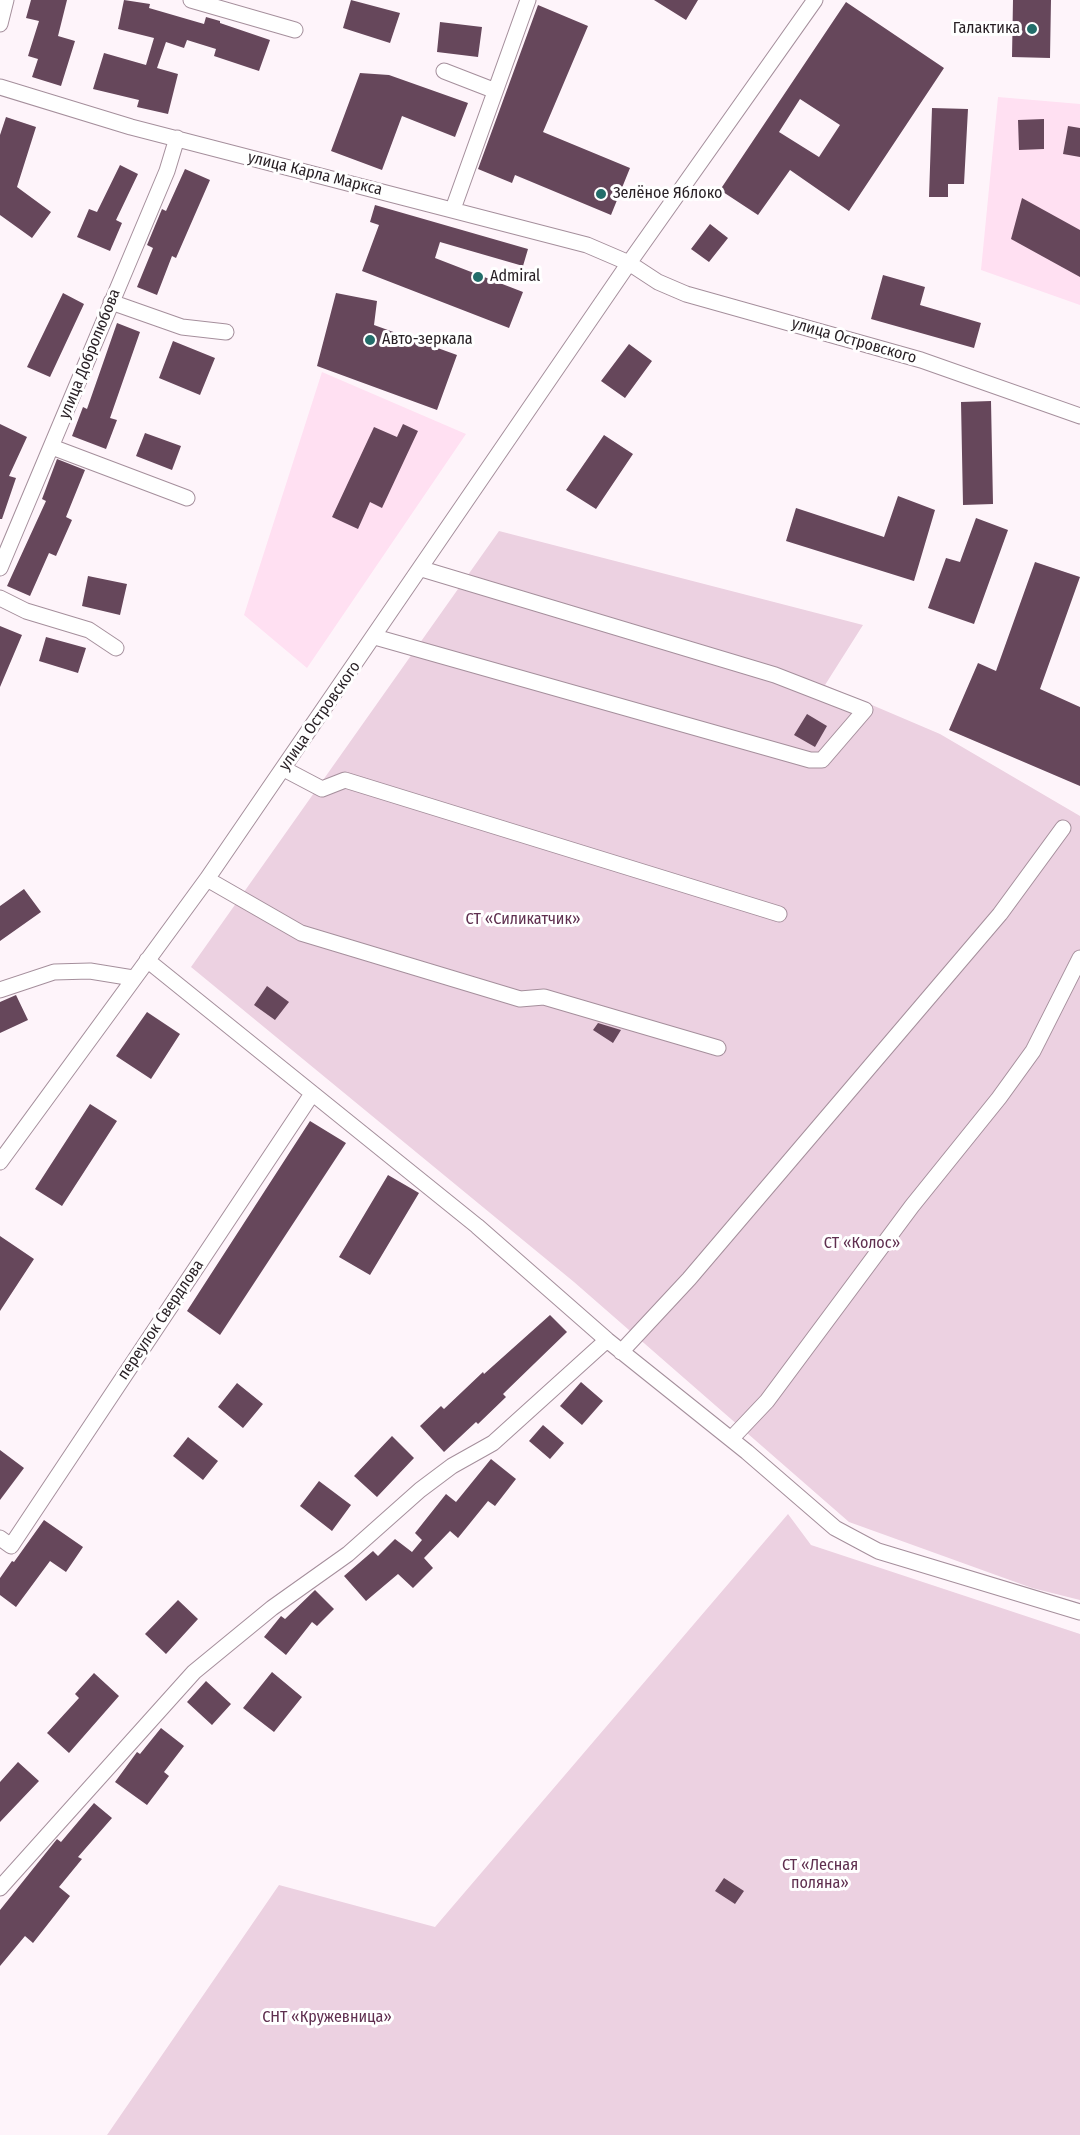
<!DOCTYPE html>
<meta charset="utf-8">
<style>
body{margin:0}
canvas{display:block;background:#fef4fa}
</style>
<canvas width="1080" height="2135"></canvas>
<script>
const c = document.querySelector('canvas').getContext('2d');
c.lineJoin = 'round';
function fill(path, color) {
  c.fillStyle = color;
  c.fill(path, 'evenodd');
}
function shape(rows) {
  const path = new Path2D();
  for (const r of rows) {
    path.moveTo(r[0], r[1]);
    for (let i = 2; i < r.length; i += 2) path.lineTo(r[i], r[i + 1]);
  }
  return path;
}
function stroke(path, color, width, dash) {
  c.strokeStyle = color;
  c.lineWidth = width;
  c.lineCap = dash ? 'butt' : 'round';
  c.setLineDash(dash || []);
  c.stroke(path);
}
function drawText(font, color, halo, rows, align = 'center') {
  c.font = font + ' "Fira Sans Condensed",sans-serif';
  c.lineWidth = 6;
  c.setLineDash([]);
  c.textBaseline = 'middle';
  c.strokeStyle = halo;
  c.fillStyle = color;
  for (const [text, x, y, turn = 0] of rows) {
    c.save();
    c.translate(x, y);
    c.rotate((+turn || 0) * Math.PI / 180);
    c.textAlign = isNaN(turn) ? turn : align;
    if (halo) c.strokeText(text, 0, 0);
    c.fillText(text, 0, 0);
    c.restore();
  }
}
const built = shape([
 [998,97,1080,104,1080,305,981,270],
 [322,372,466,434,307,668,244,615]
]);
const green = shape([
 [499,531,863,625,825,685,940,734,1080,816,1080,1600,1032,1588,849,1522,574,1282,191,967],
 [788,1514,811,1545,1080,1634,1080,2135,107,2135,279,1885,435,1927]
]);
const building = shape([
 [31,0,67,0,58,36,75,41,61,86,32,77,38,59,28,56,39,21,26,18],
 [124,0,150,4,149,8,204,24,206,17,220,21,220,23,270,40,259,71,214,56,216,49,187,40,184,48,166,42,157,68,178,74,168,114,137,107,139,100,93,89,104,53,146,65,154,38,118,29],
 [351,0,400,13,390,43,343,28],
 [654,0,698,0,686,20],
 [1013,0,1051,0,1050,58,1012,57],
 [846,2,944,68,849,211,790,170,758,215,720,190],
 [800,99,840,125,819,157,779,132],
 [538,5,588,26,543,132,630,168,611,215,515,175,512,183,478,169],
 [440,22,482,27,478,57,437,52],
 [360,73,389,75,468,103,455,137,402,116,382,170,331,151],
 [932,108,968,109,964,184,948,184,948,197,929,197],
 [6,117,36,127,17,187,51,212,32,238,0,215,0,135],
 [1044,119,1044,149,1019,150,1018,120],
 [1068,126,1080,128,1080,157,1063,154],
 [120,165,138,174,116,220,122,223,110,251,77,237,89,209,97,212],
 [185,169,210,180,176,258,172,256,157,295,137,287,153,248,147,245,162,209,166,211],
 [1022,198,1080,230,1080,277,1011,239],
 [375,205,528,249,523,266,440,242,435,258,523,292,509,328,362,271,379,225,370,222],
 [710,224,728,238,709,262,691,249],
 [883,275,925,287,920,305,981,323,974,348,871,319],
 [63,293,84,304,50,377,27,367],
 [336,293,377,301,374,325,457,355,437,410,317,366],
 [117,323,140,332,110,418,117,420,106,449,72,436,83,407,87,409],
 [173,341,215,358,200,395,159,378],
 [629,344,652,361,625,398,601,381],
 [991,401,993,504,963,505,961,402],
 [0,424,27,437,9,476,16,478,2,519,0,519],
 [403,424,418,431,382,508,370,502,358,529,332,517,374,427,397,437],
 [145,433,181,446,172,470,136,456],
 [604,435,633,454,596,509,566,490],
 [57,459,85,470,66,517,72,520,56,556,49,553,30,596,7,586,46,501,42,499],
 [898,496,935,510,914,581,786,541,796,508,884,537],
 [976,518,1008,530,974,624,928,608,946,558,960,562],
 [1035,562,1080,577,1040,689,1080,707,1080,786,949,730,978,663,996,671],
 [88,576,127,584,120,615,82,606],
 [0,626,22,635,0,687],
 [46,637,86,648,78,673,39,661],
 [807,714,827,726,815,747,794,735],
 [24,889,41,912,0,941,0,906],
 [267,986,289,1002,275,1020,254,1005],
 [16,995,28,1020,0,1033,0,1002],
 [147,1012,180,1034,151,1079,116,1056],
 [598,1023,621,1030,613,1043,593,1030],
 [90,1104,117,1121,62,1206,35,1189],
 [310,1121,346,1143,220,1335,187,1311],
 [388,1175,419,1193,370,1275,339,1257],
 [0,1236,34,1259,0,1311],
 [550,1315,567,1332,503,1394,506,1397,478,1424,476,1422,444,1452,420,1426,441,1406,444,1409,483,1372,484,1374],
 [581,1382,603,1401,582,1425,560,1406],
 [237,1383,263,1404,243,1428,218,1407],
 [543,1425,564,1443,550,1459,529,1441],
 [392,1436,414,1458,377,1497,354,1476],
 [188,1437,218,1461,203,1480,173,1456],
 [0,1450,24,1468,0,1500],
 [491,1459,516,1479,495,1506,488,1501,458,1538,450,1531,424,1558,433,1568,413,1588,398,1574,366,1601,344,1576,373,1551,378,1556,395,1539,412,1552,422,1540,415,1533,446,1494,456,1502],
 [319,1481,351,1505,332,1531,300,1506],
 [44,1520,83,1547,66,1572,50,1561,16,1607,0,1595,0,1578,12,1561,14,1562],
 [315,1590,334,1609,317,1626,312,1622,286,1655,264,1637,281,1616,285,1619],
 [178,1600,198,1619,166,1654,145,1634],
 [272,1672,302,1697,274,1732,243,1708],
 [94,1673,119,1696,69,1753,47,1733,79,1698,75,1694],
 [206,1681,231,1704,212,1725,187,1702],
 [161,1728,184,1746,164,1772,169,1776,147,1805,115,1782,137,1752,140,1754],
 [18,1762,39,1781,0,1822,0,1782],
 [94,1803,112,1818,78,1857,82,1859,59,1887,70,1896,33,1943,25,1936,0,1966,0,1910,57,1839,61,1842],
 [724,1878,744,1891,735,1904,715,1891]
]);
const minor = shape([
 [191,0,295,30],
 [0,24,6,0],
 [444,71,493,90],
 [0,87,131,127,587,245,629,263,658,282,686,294,921,360,1080,416],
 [453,209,528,0],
 [111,302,182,327,226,332],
 [52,447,187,498],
 [0,568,167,171,177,138],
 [0,598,26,611,89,630,116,648],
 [375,637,810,760,822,760,865,710,775,675,422,569],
 [284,769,322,789,345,780,779,914],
 [207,879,301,933,520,999,544,997,718,1048],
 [147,960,477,1226,607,1340,747,1452,835,1528,878,1551,1080,1612],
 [0,990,54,972,90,971,133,978],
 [0,1162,207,879,629,263,815,0],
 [621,1352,689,1279,1000,914,1063,828],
 [731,1439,767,1401,912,1206,999,1098,1033,1051,1080,958],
 [0,1538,11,1546,312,1094],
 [0,1888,194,1672,272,1608,348,1554,420,1490,452,1466,493,1443,607,1340]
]);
const markers = [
 [1032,29,6,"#226d6a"],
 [601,194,6,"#226d6a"],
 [478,277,6,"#226d6a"],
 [370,340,6,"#226d6a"]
];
const poiNames = [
 ["Галактика",1020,29,"right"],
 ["Зелёное Яблоко",613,194],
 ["Admiral",490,277],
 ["Авто-зеркала",382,340]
];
const streetNames = [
 ["улица Карла Маркса",315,174,14],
 ["улица Островского",854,341,16],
 ["улица Добролюбова",90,354,-68],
 ["улица Островского",320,716,-55],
 ["переулок Свердлова",161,1320,-56]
];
const parkNames = [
 ["СТ «Силикатчик»",523,920],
 ["СТ «Колос»",862,1244],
 ["СТ «Лесная",820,1866],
 ["поляна»",820,1884],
 ["СНТ «Кружевница»",327,2018]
];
fill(built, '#ffe0f2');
fill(green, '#ecd1e1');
fill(building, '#66475b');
stroke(minor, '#a58f9c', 17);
stroke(minor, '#fff', 15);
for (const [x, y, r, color] of markers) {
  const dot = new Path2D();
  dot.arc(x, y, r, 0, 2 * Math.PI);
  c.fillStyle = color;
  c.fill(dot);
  stroke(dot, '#fff', 2);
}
drawText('16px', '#271f24', '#fff', poiNames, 'left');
drawText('16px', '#271f24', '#fff', streetNames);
drawText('16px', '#5f2f4f', '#fff', parkNames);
</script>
